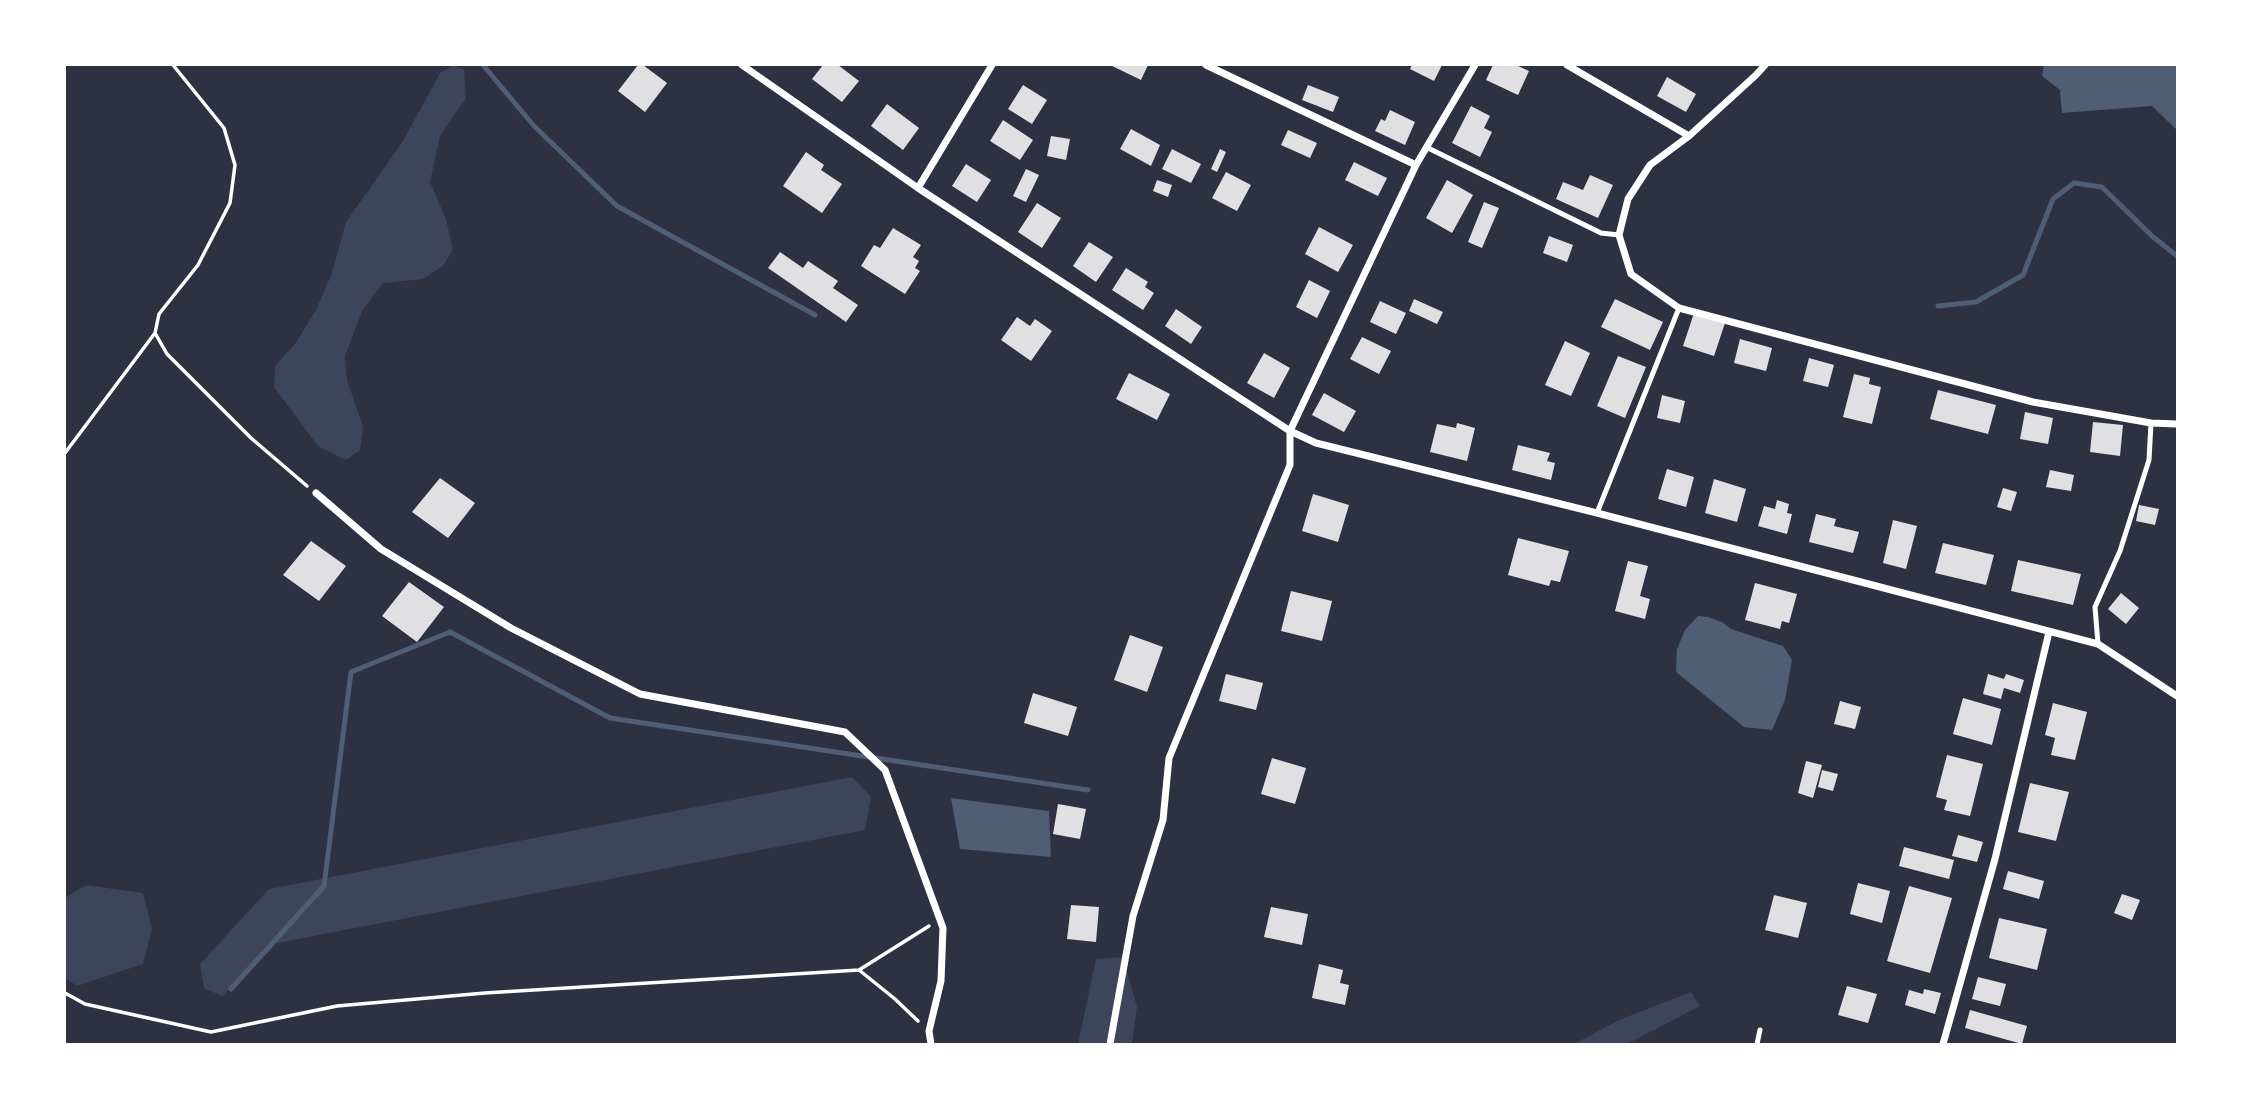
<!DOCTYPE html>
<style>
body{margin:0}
#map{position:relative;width:2242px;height:1109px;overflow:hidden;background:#2d3142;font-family:"DejaVu Sans",sans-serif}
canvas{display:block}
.frame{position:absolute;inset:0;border:66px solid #fff;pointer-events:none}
</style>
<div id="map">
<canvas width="2242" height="1109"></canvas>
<div class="frame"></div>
</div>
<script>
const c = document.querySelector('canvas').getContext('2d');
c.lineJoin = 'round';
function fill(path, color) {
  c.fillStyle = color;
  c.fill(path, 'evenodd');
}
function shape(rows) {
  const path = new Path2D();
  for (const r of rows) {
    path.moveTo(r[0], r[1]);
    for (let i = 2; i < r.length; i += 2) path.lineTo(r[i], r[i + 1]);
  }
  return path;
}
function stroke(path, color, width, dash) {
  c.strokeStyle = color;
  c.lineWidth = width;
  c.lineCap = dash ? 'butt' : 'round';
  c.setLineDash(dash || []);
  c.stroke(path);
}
const green = shape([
 [454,65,464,70,466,98,440,136,430,182,446,219,453,250,443,266,423,279,383,283,362,311,345,356,347,380,363,427,360,450,346,460,318,446,274,387,275,366,295,344,316,310,332,273,346,222,403,141,440,73],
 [852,777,871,797,865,830,277,943,222,996,204,988,200,964,269,889],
 [86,885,143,893,152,929,143,964,77,986,65,978,65,898],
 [1123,957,1137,1007,1132,1044,1078,1044,1096,959],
 [1691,992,1700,1006,1627,1044,1574,1044,1619,1020]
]);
const water = shape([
 [2044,65,2177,65,2177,130,2152,106,2062,113,2060,90,2042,76],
 [1698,616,1708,617,1722,622,1731,629,1783,646,1792,660,1785,700,1772,730,1744,727,1676,672,1677,649,1685,630],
 [951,798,1049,811,1051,857,960,849]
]);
const stream = shape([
 [483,65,534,126,617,206,815,315],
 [1938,306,1976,302,2023,275,2053,199,2074,183,2102,187,2152,236,2177,256],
 [231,989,324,886,351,672,450,632,610,718,1088,790]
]);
const building = shape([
 [638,65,643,65,667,83,645,112,618,91],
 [823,65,838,65,859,81,842,102,812,79],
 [1110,65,1148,65,1141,80],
 [1412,65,1442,65,1434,81,1410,69],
 [1493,65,1516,65,1529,71,1518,95,1486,80],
 [1667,77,1696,94,1686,112,1657,96],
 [1023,85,1047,100,1032,124,1008,109],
 [1308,85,1339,97,1333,112,1302,100],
 [887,104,919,128,903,150,871,126],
 [1471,106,1490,116,1484,128,1492,132,1480,157,1452,143],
 [1390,110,1415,122,1405,145,1375,131,1381,119,1385,121],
 [1003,120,1033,140,1020,160,990,141],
 [1131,129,1160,145,1151,166,1120,149],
 [1288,130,1317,143,1310,158,1281,145],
 [1051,136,1070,139,1066,160,1047,156],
 [1172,149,1201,164,1191,183,1162,169],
 [1220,149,1226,152,1217,172,1211,169],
 [806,152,824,165,821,170,842,184,822,213,783,186],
 [1354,162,1387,178,1378,196,1345,180],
 [966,164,991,180,977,202,952,186],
 [1026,169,1039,175,1026,202,1013,196],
 [1226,172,1251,185,1237,211,1212,198],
 [1590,175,1613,185,1598,218,1556,199,1563,182,1583,190],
 [1157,180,1172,185,1168,197,1153,191],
 [1447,180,1473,195,1452,233,1426,218],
 [1484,202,1499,208,1482,248,1468,242],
 [1037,203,1061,218,1042,248,1018,232],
 [1319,227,1353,245,1338,272,1305,254],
 [893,228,921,245,913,257,919,261,915,268,920,271,905,294,861,266,874,245,880,248],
 [1549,236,1573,245,1567,262,1543,253],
 [1089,242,1113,257,1096,282,1073,266],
 [780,252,803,268,808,261,838,281,833,288,858,305,846,322,768,268],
 [1126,268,1148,282,1145,287,1154,293,1143,310,1112,290],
 [1309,280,1330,291,1317,318,1296,307],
 [1414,299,1443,312,1437,324,1409,311],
 [1615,299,1663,322,1650,350,1601,327],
 [1380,301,1406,313,1396,334,1370,322],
 [1176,309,1202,327,1191,344,1165,326],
 [1694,313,1725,323,1714,356,1683,346],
 [1017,317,1030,326,1035,319,1052,331,1031,361,1001,340],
 [1362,337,1391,351,1379,374,1350,359],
 [1740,339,1772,348,1766,371,1734,363],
 [1565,341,1590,353,1571,396,1545,385],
 [1264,353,1290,368,1274,398,1247,383],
 [1618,356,1646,367,1625,418,1597,406],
 [1809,358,1834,365,1828,387,1803,381],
 [1129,373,1170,394,1157,420,1116,399],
 [1854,374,1870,378,1869,384,1881,387,1872,424,1843,417],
 [1938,390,1996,405,1988,434,1930,419],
 [1324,393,1356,411,1344,432,1312,415],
 [1662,395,1685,401,1680,423,1657,418],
 [2025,412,2053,418,2048,444,2020,439],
 [2093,422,2123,425,2120,456,2090,452],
 [1457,423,1475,428,1467,461,1430,452,1437,424,1456,428],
 [1518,445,1550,453,1547,461,1555,463,1551,480,1512,470],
 [1667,469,1694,477,1686,507,1658,499],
 [2050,470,2074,475,2071,491,2046,487],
 [440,478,475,503,448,538,412,512],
 [1714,479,1746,489,1737,522,1705,513],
 [2003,488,2017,492,2011,511,1997,507],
 [1313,494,1349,505,1338,542,1302,531],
 [1777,500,1789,504,1787,513,1792,514,1787,534,1758,526,1764,506,1775,509],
 [2139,505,2159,509,2155,525,2136,521],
 [1816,514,1836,519,1834,526,1859,532,1853,553,1809,542],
 [1893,520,1917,526,1906,569,1883,563],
 [1518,538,1569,551,1560,582,1551,580,1549,586,1508,575],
 [311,541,346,566,319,601,283,575],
 [1943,543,1994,555,1986,585,1935,573],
 [2018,560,2081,574,2073,605,2011,591],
 [1628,561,1648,566,1640,596,1650,599,1645,619,1615,611],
 [409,582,444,607,417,642,382,616],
 [1755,583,1797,594,1789,623,1782,621,1780,629,1745,620],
 [1291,591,1332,601,1322,641,1281,631],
 [2121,593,2139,608,2126,624,2108,609],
 [1130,635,1163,647,1147,692,1114,680],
 [1226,674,1263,683,1256,710,1219,701],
 [1988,674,2004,679,2006,674,2024,680,2020,693,2004,688,2001,699,1983,694],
 [1033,693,1077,707,1068,736,1024,723],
 [1963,698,2001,709,1992,745,1953,734],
 [1840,701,1861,707,1855,729,1834,724],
 [2053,703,2087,712,2075,760,2051,755,2055,738,2045,735],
 [1947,755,1983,764,1970,816,1944,810,1947,800,1936,797],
 [1272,758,1306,768,1295,804,1261,794],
 [1806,761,1822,765,1813,798,1798,793],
 [1822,770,1838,774,1833,791,1818,787],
 [2030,783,2069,792,2056,841,2018,832],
 [1058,804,1086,809,1080,839,1053,834],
 [1958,835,1983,842,1977,862,1952,856],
 [1904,847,1954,860,1949,879,1899,866],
 [2008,871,2044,881,2039,899,2003,889],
 [1858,883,1890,891,1882,923,1850,914],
 [1909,886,1952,898,1930,973,1887,961],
 [2122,894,2140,900,2132,920,2114,913],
 [1774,895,1807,903,1798,938,1765,930],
 [1071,905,1099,907,1096,942,1067,939],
 [1271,907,1308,914,1302,945,1264,937],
 [1999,918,2047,929,2037,970,1989,958],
 [1319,964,1343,970,1340,983,1349,985,1345,1005,1312,998],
 [1978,977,2006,984,2000,1006,1972,999],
 [1847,986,1877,994,1868,1023,1838,1015],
 [1924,989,1941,993,1935,1014,1905,1005,1909,990,1923,994],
 [1970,1010,2027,1026,2022,1044,1965,1028]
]);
const path = shape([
 [173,65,224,128,235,165,230,203,198,265,159,314,155,333,167,354,251,438,307,486],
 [65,453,155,333],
 [859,970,895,999,918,1021],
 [65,993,85,1004,211,1032,337,1006,485,993,859,970,929,926]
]);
const service = shape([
 [1426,147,1601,233,1619,235],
 [1597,513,1679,308],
 [2098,644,2095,607,2120,551,2149,460,2151,423],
 [1757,1044,1760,1030]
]);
const minor = shape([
 [742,65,918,188,1290,431,1316,443,1597,513,2098,644,2177,696],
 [1206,65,1416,165],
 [1567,65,1689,136],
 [1765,65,1756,75,1689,136,1650,165,1628,199,1619,235,1631,274,1679,308,2033,402,2151,423,2177,424],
 [918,188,992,65],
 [316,493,381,549,511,628,640,694,845,732,885,770,943,928,941,981,929,1031,931,1044],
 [1110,1044,1133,916,1163,820,1169,758,1290,465,1290,431,1416,165,1475,65],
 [1943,1044,1995,859,2049,632]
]);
fill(green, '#3c4559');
fill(water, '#4f5d75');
stroke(stream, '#4f5d75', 5);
fill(building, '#e0e0e3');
stroke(path, '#fff', 3.5);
stroke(service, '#fff', 5);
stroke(minor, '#fff', 7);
</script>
